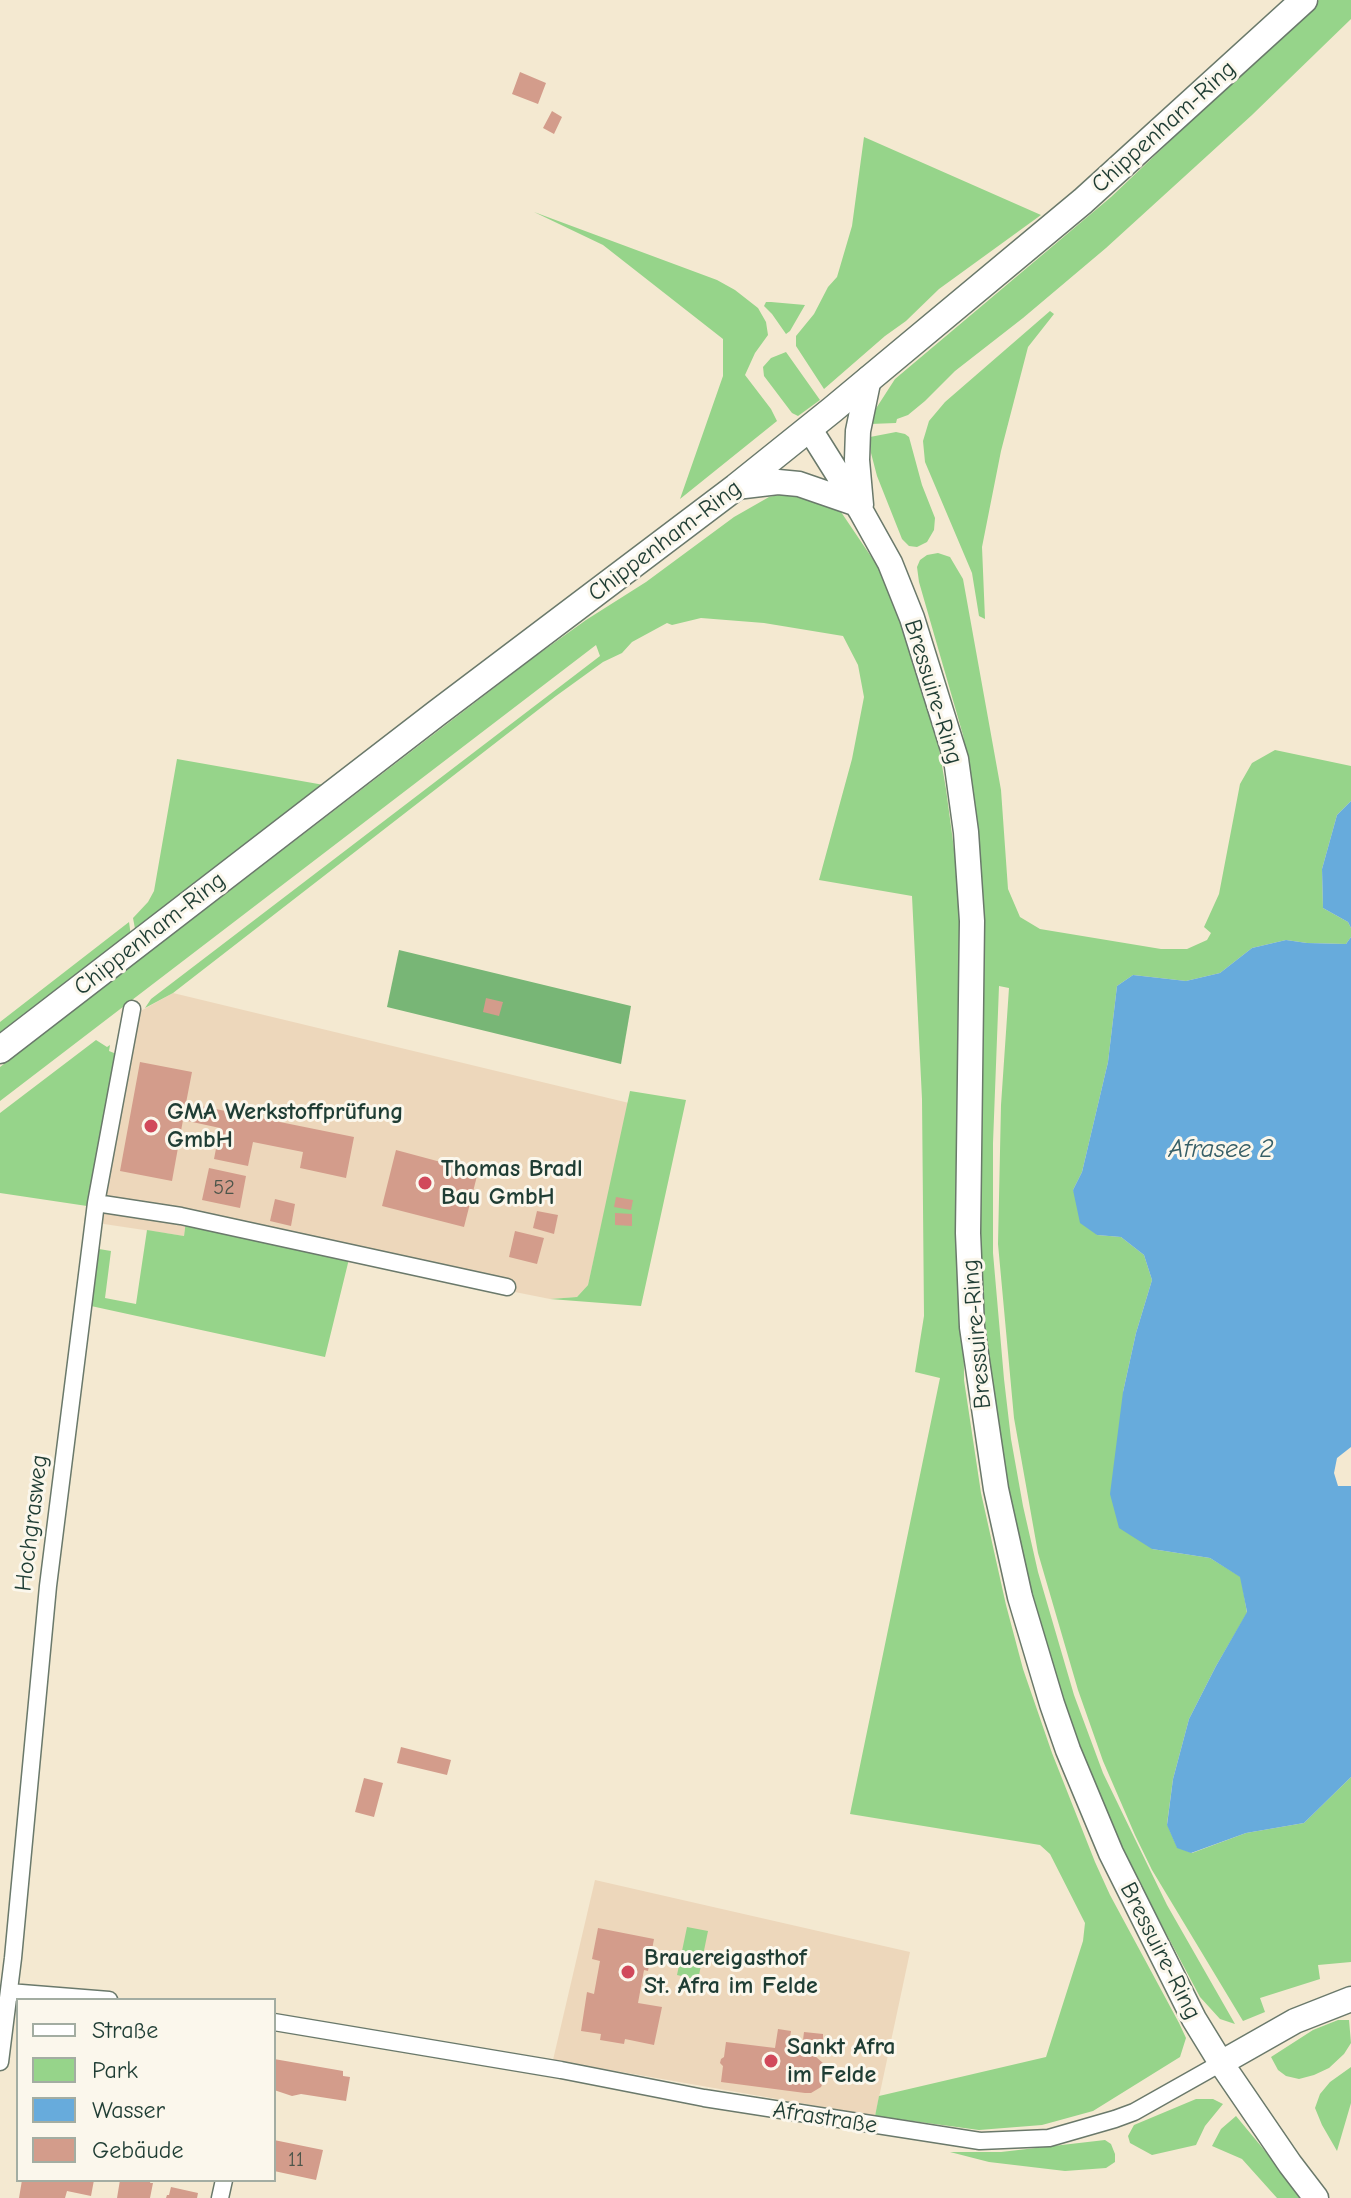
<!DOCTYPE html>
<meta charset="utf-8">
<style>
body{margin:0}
#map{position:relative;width:1351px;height:2198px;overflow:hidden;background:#f4e9d1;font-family:"Comic Neue",sans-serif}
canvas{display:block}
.legend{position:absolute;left:16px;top:1998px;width:260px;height:184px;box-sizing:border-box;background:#fbf7ec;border:2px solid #a3ada2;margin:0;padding:10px 14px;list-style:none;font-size:24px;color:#1f3d34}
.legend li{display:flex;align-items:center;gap:16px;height:40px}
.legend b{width:40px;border:2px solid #a3ada2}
</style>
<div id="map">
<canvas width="1351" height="2198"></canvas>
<ul class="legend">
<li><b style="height:10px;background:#fff"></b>Straße</li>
<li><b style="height:22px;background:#96d48a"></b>Park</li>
<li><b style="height:22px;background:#67abdc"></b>Wasser</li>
<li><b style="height:22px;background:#d39c8b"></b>Gebäude</li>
</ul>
</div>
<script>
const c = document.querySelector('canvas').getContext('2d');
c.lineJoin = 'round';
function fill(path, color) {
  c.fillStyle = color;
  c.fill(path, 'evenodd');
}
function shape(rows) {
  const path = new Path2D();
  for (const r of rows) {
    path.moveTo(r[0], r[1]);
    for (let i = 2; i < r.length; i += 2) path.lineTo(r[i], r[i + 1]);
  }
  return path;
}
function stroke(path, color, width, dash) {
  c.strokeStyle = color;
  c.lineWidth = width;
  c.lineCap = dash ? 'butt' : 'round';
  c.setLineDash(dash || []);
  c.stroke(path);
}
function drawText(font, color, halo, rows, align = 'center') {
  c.font = font + ' "Comic Neue",sans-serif';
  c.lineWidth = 6;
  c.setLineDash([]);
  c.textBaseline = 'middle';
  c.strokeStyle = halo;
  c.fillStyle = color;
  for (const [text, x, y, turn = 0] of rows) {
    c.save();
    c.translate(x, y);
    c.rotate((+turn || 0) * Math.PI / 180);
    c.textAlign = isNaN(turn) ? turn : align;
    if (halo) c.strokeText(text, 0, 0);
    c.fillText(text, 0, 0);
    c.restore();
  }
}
const built = shape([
 [173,993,629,1103,588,1285,577,1297,550,1299,349,1259,186,1222,184,1236,84,1221,120,1046,137,1013],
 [595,1880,910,1952,875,2116,553,2060]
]);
const green = shape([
 [1319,0,1351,0,1351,19,1252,115,1106,248,1023,318,955,371,925,401,908,415,897,419,896,423,870,424,875,410,895,379,1111,197],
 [864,137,1041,215,939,289,906,321,885,336,824,389,796,346,796,336,814,314,828,287,837,277,852,226],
 [534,212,717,280,735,290,758,308,766,322,768,335,755,353,745,375,771,409,777,421,680,499,723,376,723,339,603,245],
 [766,302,771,302,805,305,790,331,786,334,772,314,764,306],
 [1050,311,1054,314,1028,347,1001,451,982,547,985,619,979,616,972,573,925,462,923,441,929,421,945,402],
 [786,352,820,400,798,416,792,413,764,376,763,367,771,358],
 [896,432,905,434,909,437,922,485,935,518,934,530,927,542,917,547,909,546,902,539,877,476,871,453,870,437],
 [783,494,811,495,839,509,893,589,930,695,946,789,962,909,964,1380,981,1493,1006,1605,1023,1669,1052,1753,1095,1862,1110,1895,1179,2023,1186,2038,1180,2057,1093,2111,1042,2125,979,2130,875,2116,879,2096,1046,2057,1083,1941,1085,1923,1050,1854,1040,1845,850,1814,940,1378,915,1372,924,1316,922,1099,912,896,819,880,852,759,864,697,858,665,843,636,764,623,701,618,672,625,667,623,632,642,622,653,603,662,556,696,173,993,145,1008,151,999,600,656,596,645,0,1101,0,1067,533,658,586,620,646,582,734,517,769,497],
 [938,553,950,557,963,579,1001,790,1008,889,1020,917,1040,929,1161,949,1187,949,1207,940,1211,933,1204,927,1219,894,1240,784,1252,763,1275,750,1351,766,1351,801,1337,815,1322,869,1323,908,1348,922,1351,928,1351,937,1346,944,1307,943,1286,940,1252,948,1220,973,1186,981,1133,975,1117,986,1108,1062,1082,1172,1073,1190,1097,1235,1121,1237,1144,1255,1152,1280,1136,1333,1123,1392,1152,1549,1210,1558,1241,1577,1247,1613,1216,1666,1189,1719,1173,1779,1167,1824,1177,1847,1192,1853,1246,1833,1304,1823,1351,1777,1351,1962,1318,1965,1320,1979,1260,1998,1265,2012,1243,2021,1152,1870,1135,1835,1103,1761,1078,1690,1038,1553,1014,1418,998,1244,1001,1105,1009,988,999,986,993,1143,993,1253,1004,1379,1011,1439,1023,1506,1038,1572,1074,1695,1103,1773,1167,1905,1235,2024,1220,2019,1200,1997,1151,1905,1106,1814,1066,1714,1042,1637,1013,1522,991,1397,982,1306,978,1215,984,934,977,828,963,735,919,582,917,567,920,560,927,555],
 [177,759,324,785,136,934,133,918,148,902,154,891],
 [129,922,131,936,0,1038,0,1022],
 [96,1040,107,1047,110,1045,109,1051,119,1055,87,1206,0,1193,0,1113],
 [630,1091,686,1100,641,1306,550,1299,577,1297,588,1285],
 [186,1221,349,1259,325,1357,91,1306,99,1249,111,1251,105,1298,136,1304,147,1230,184,1236],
 [687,1927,708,1931,698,1980,677,1975],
 [1338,2020,1349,2020,1351,2043,1344,2054,1329,2068,1314,2075,1299,2079,1286,2076,1278,2070,1271,2057,1313,2030],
 [1351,2067,1351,2103,1337,2151,1322,2125,1315,2108,1320,2094,1330,2082],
 [1196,2099,1213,2099,1223,2104,1205,2126,1196,2145,1152,2155,1130,2143,1128,2136,1134,2125],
 [1236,2116,1304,2198,1277,2198,1242,2159,1212,2146,1221,2129],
 [1105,2140,1111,2144,1115,2154,1115,2162,1106,2168,1065,2171,989,2162,950,2152,1001,2152]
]);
const forest = shape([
 [399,950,631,1006,621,1064,387,1007]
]);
const water = shape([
 [1351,801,1351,928,1348,922,1323,908,1322,869,1337,815],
 [1351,937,1351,1447,1337,1458,1334,1473,1338,1486,1351,1486,1351,1777,1304,1823,1246,1833,1191,1853,1177,1848,1167,1825,1173,1779,1189,1719,1216,1666,1247,1612,1240,1577,1210,1558,1152,1549,1119,1528,1110,1494,1123,1392,1136,1333,1152,1280,1144,1255,1121,1237,1097,1235,1080,1223,1073,1190,1082,1172,1108,1062,1117,986,1133,975,1186,981,1220,973,1252,948,1286,940,1307,943,1346,944]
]);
const building = shape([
 [520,72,546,83,538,104,512,94],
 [552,111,562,117,554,134,543,128],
 [486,998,503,1002,499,1016,483,1012],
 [140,1062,192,1072,186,1103,354,1137,346,1178,300,1168,303,1152,253,1142,248,1166,214,1159,220,1128,183,1120,172,1181,120,1171],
 [396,1150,478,1172,464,1227,382,1206],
 [209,1168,246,1176,240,1208,202,1200],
 [616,1197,633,1200,631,1210,614,1207],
 [275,1199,295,1204,291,1226,270,1221],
 [537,1211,558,1215,554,1234,533,1228],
 [615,1213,632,1214,632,1226,615,1225],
 [515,1231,544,1238,537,1264,509,1257],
 [401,1747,451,1760,447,1775,397,1763],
 [364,1778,383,1783,374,1817,355,1812],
 [598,1928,654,1939,648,1971,644,1970,638,2003,662,2007,654,2045,625,2039,624,2044,600,2040,601,2034,581,2031,587,1992,594,1994,600,1961,592,1959],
 [778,2029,791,2031,788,2051,815,2056,824,2064,826,2076,821,2087,811,2093,805,2093,721,2082,723,2066,720,2063,721,2059,724,2057,726,2042,775,2048],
 [804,2032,823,2034,823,2042,803,2040],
 [274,2059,343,2071,343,2076,350,2077,346,2101,301,2094,292,2096,274,2090],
 [274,2140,323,2150,316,2180,274,2171],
 [22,2180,94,2180,91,2196,67,2191,65,2198,19,2198],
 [120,2180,151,2180,150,2183,153,2183,150,2198,117,2198],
 [171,2187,198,2193,197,2198,166,2198,167,2195,169,2195]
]);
const street = shape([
 [96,1203,181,1216,507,1287],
 [9,1992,109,2000],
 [274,2022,561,2070,704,2098,980,2141,1049,2138,1115,2119,1134,2112,1221,2063],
 [0,2062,13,1958,48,1586,96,1203,132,1009],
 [220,2198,224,2180]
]);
const secondary = shape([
 [809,428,861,511,890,563,912,618,956,759,966,832,972,921,968,1233,972,1327,996,1489,1020,1597,1052,1704,1068,1750,1111,1853,1194,2019,1221,2063,1290,2164,1316,2198],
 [736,487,778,482,799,484,857,504],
 [861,505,857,460,858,431,869,378],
 [1221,2063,1295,2021,1351,1999]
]);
const primary = shape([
 [0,1050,437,713,736,487,832,410,1083,201,1304,0]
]);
const markers = [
 [151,1126,8,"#d1495b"],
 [425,1183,8,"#d1495b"],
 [628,1972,8,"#d1495b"],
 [771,2061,8,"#d1495b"]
];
const numberNames = [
 ["52",224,1188],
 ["11",296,2160]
];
const streetNames = [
 ["Chippenham-Ring",1164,127,-42],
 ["Chippenham-Ring",665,541,-37],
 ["Bressuire-Ring",933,692,73],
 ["Chippenham-Ring",150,934,-38],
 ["Bressuire-Ring",977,1334,-95],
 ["Hochgrasweg",32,1523,-83],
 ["Bressuire-Ring",1160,1951,63],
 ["Afrastraße",825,2118,9]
];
const poiNames = [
 ["GMA Werkstoffprüfung",167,1112],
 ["GmbH",167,1140],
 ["Thomas Bradl",441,1169],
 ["Bau GmbH",441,1197],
 ["Brauereigasthof",644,1958],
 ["St. Afra im Felde",644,1986],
 ["Sankt Afra",787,2047],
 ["im Felde",787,2075]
];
const waterNames = [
 ["Afrasee 2",1221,1150]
];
fill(built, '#edd7bb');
fill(green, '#96d48a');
fill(forest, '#78b676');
fill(water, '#67abdc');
fill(building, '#d39c8b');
stroke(street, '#6a796b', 19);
stroke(secondary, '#6a796b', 27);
stroke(primary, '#6a796b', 29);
stroke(street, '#fff', 16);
stroke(secondary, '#fff', 24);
stroke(primary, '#fff', 26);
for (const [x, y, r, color] of markers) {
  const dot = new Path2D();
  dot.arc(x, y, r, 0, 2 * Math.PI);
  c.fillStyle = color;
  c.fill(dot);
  stroke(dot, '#fbf7ec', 3);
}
drawText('20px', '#4c554a', null, numberNames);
drawText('24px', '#1f3d34', '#fbf7ec', streetNames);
drawText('bold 24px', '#1f3d34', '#fbf7ec', poiNames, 'left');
drawText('italic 26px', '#355e66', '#fbf7ec', waterNames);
</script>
